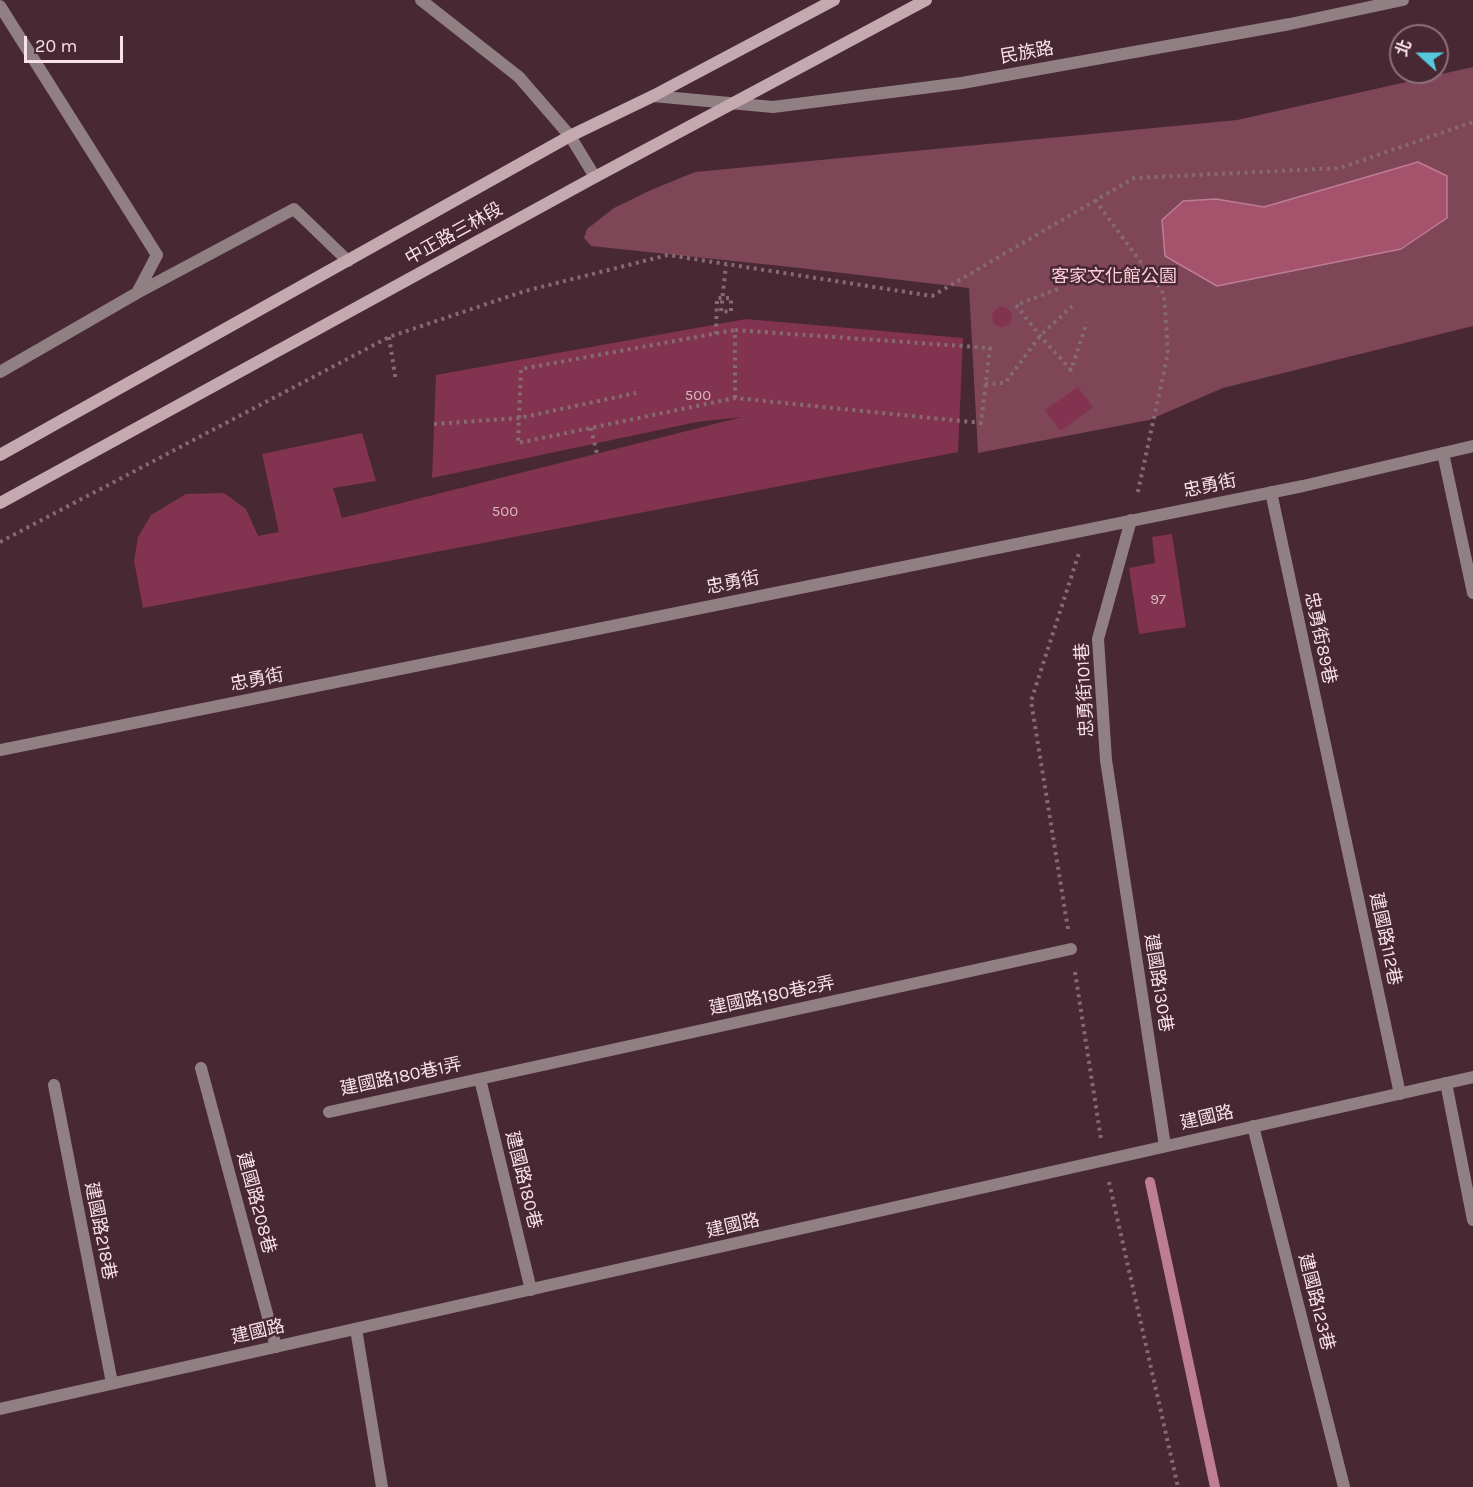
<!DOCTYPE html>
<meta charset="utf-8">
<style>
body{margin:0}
#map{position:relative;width:1473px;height:1487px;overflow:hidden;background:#482832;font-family:Karla,"Noto Sans TC",sans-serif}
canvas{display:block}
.north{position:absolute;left:1389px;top:24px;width:60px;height:60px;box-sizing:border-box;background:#482832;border:2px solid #8e727b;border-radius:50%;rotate:291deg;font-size:16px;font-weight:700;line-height:24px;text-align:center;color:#f8e2e8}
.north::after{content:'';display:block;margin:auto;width:21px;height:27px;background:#55cade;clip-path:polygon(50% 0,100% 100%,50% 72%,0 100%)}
.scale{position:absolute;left:24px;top:36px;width:99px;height:27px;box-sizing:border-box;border:3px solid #f8e2e8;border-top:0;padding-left:8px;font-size:18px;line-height:21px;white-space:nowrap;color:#f8e2e8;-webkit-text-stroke:4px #482832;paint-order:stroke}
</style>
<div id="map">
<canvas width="1473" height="1487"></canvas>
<div class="north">北</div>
<div class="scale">20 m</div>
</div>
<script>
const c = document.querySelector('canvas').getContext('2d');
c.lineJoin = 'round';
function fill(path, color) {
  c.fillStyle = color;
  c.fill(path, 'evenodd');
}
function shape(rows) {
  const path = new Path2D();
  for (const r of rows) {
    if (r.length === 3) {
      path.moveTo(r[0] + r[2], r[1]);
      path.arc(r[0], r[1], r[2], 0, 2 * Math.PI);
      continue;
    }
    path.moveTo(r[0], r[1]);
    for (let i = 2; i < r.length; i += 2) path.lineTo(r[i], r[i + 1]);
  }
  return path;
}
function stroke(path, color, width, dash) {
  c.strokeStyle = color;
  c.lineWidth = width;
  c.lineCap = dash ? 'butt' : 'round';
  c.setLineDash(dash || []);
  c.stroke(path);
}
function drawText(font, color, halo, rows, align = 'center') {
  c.font = font + ' Karla,"Noto Sans TC",sans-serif';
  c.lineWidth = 5;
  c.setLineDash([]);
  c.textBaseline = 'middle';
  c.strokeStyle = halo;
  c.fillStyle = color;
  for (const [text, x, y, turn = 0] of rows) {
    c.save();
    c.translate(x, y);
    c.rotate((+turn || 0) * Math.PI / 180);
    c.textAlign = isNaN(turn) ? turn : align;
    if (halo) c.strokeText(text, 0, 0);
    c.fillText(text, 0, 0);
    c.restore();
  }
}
const green = shape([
 [1473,67,1473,326,1223,388,1149,420,978,453,969,288,800,268,591,246,584,238,587,229,614,208,651,190,695,172,1237,120]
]);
const water = shape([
 [1418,162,1447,176,1447,218,1401,249,1217,286,1165,256,1162,220,1183,201,1216,199,1264,207,1418,162]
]);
const stream = shape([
 [1150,1182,1215,1487]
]);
const building = shape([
 [1002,317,10],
 [746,319,963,338,958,452,143,608,134,561,138,537,151,515,186,494,224,493,246,509,258,536,279,532,262,454,362,433,376,481,333,488,342,518,742,417,697,422,432,478,436,375],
 [1078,387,1093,407,1060,431,1045,410],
 [1172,534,1186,627,1139,634,1129,568,1155,563,1152,537]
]);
const path = shape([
 [1095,200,1164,294,1168,353,1137,496],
 [1058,289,1016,305,1040,336,1071,370,1087,322],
 [721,311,726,265],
 [735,330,990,348,981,423,735,398,518,443,521,369,735,330],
 [389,337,396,381],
 [985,384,1005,383,1040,336,1072,306],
 [735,398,735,330],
 [434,424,519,418,636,393],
 [591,428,597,454],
 [0,542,389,337,525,291,668,255,932,296,1134,178,1340,168,1473,122],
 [1068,929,1031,701,1079,553],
 [1075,972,1101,1139],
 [1109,1182,1178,1487]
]);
const lane = shape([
 [421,0,519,77,570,136,595,177],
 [0,6,157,255,137,293,0,372],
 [137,293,294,209,348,261],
 [1443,453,1473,593],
 [1271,492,1400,1094],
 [1131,520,1098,639,1106,760,1165,1146],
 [201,1068,276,1347],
 [480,1079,531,1290],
 [1446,1083,1473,1220],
 [54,1085,112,1383],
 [329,1112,1071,949],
 [1253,1126,1344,1487],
 [356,1329,382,1487]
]);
const street = shape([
 [653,96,773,107,962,83,1290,24,1403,0],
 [0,750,1303,486,1473,446],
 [0,1409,1473,1077]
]);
const secondary = shape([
 [0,455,570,136,653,96,834,0],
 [0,503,595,177,926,0]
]);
const pathBridge = shape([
 [716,334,717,298,731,298,731,312,721,311]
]);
const numberNames = [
 ["500",698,396],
 ["500",505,512],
 ["97",1158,600]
];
const streetNames = [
 ["民族路",1027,53,-10],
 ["中正路三林段",454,234,-29],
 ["忠勇街",1210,486,-12],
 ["忠勇街",733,583,-11],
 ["忠勇街89巷",1320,638,78],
 ["忠勇街",257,680,-11],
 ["忠勇街101巷",1085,690,-93],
 ["建國路112巷",1385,939,78],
 ["建國路130巷",1158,983,81],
 ["建國路180巷2弄",772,996,-12],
 ["建國路180巷1弄",401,1077,-12],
 ["建國路",1207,1118,-13],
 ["建國路180巷",523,1180,76],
 ["建國路208巷",256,1203,75],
 ["建國路",733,1226,-13],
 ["建國路218巷",100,1231,79],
 ["建國路123巷",1316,1302,76],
 ["建國路",258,1332,-13]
];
const parkNames = [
 ["客家文化館公園",1114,277]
];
fill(green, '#7e4657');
fill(water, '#a5526d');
stroke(water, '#be7d92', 1.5);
stroke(stream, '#be7d92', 10);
fill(building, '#82334f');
stroke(path, '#866a72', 4, [3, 4.5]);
stroke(lane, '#907f83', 12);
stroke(street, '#907f83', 12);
stroke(secondary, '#c5a9b0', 12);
stroke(pathBridge, '#866a72', 4, [3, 4.5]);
drawText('15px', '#dab6c2', null, numberNames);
drawText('18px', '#f8e2e8', '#482832', streetNames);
drawText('18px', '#fecdda', '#482832', parkNames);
</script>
